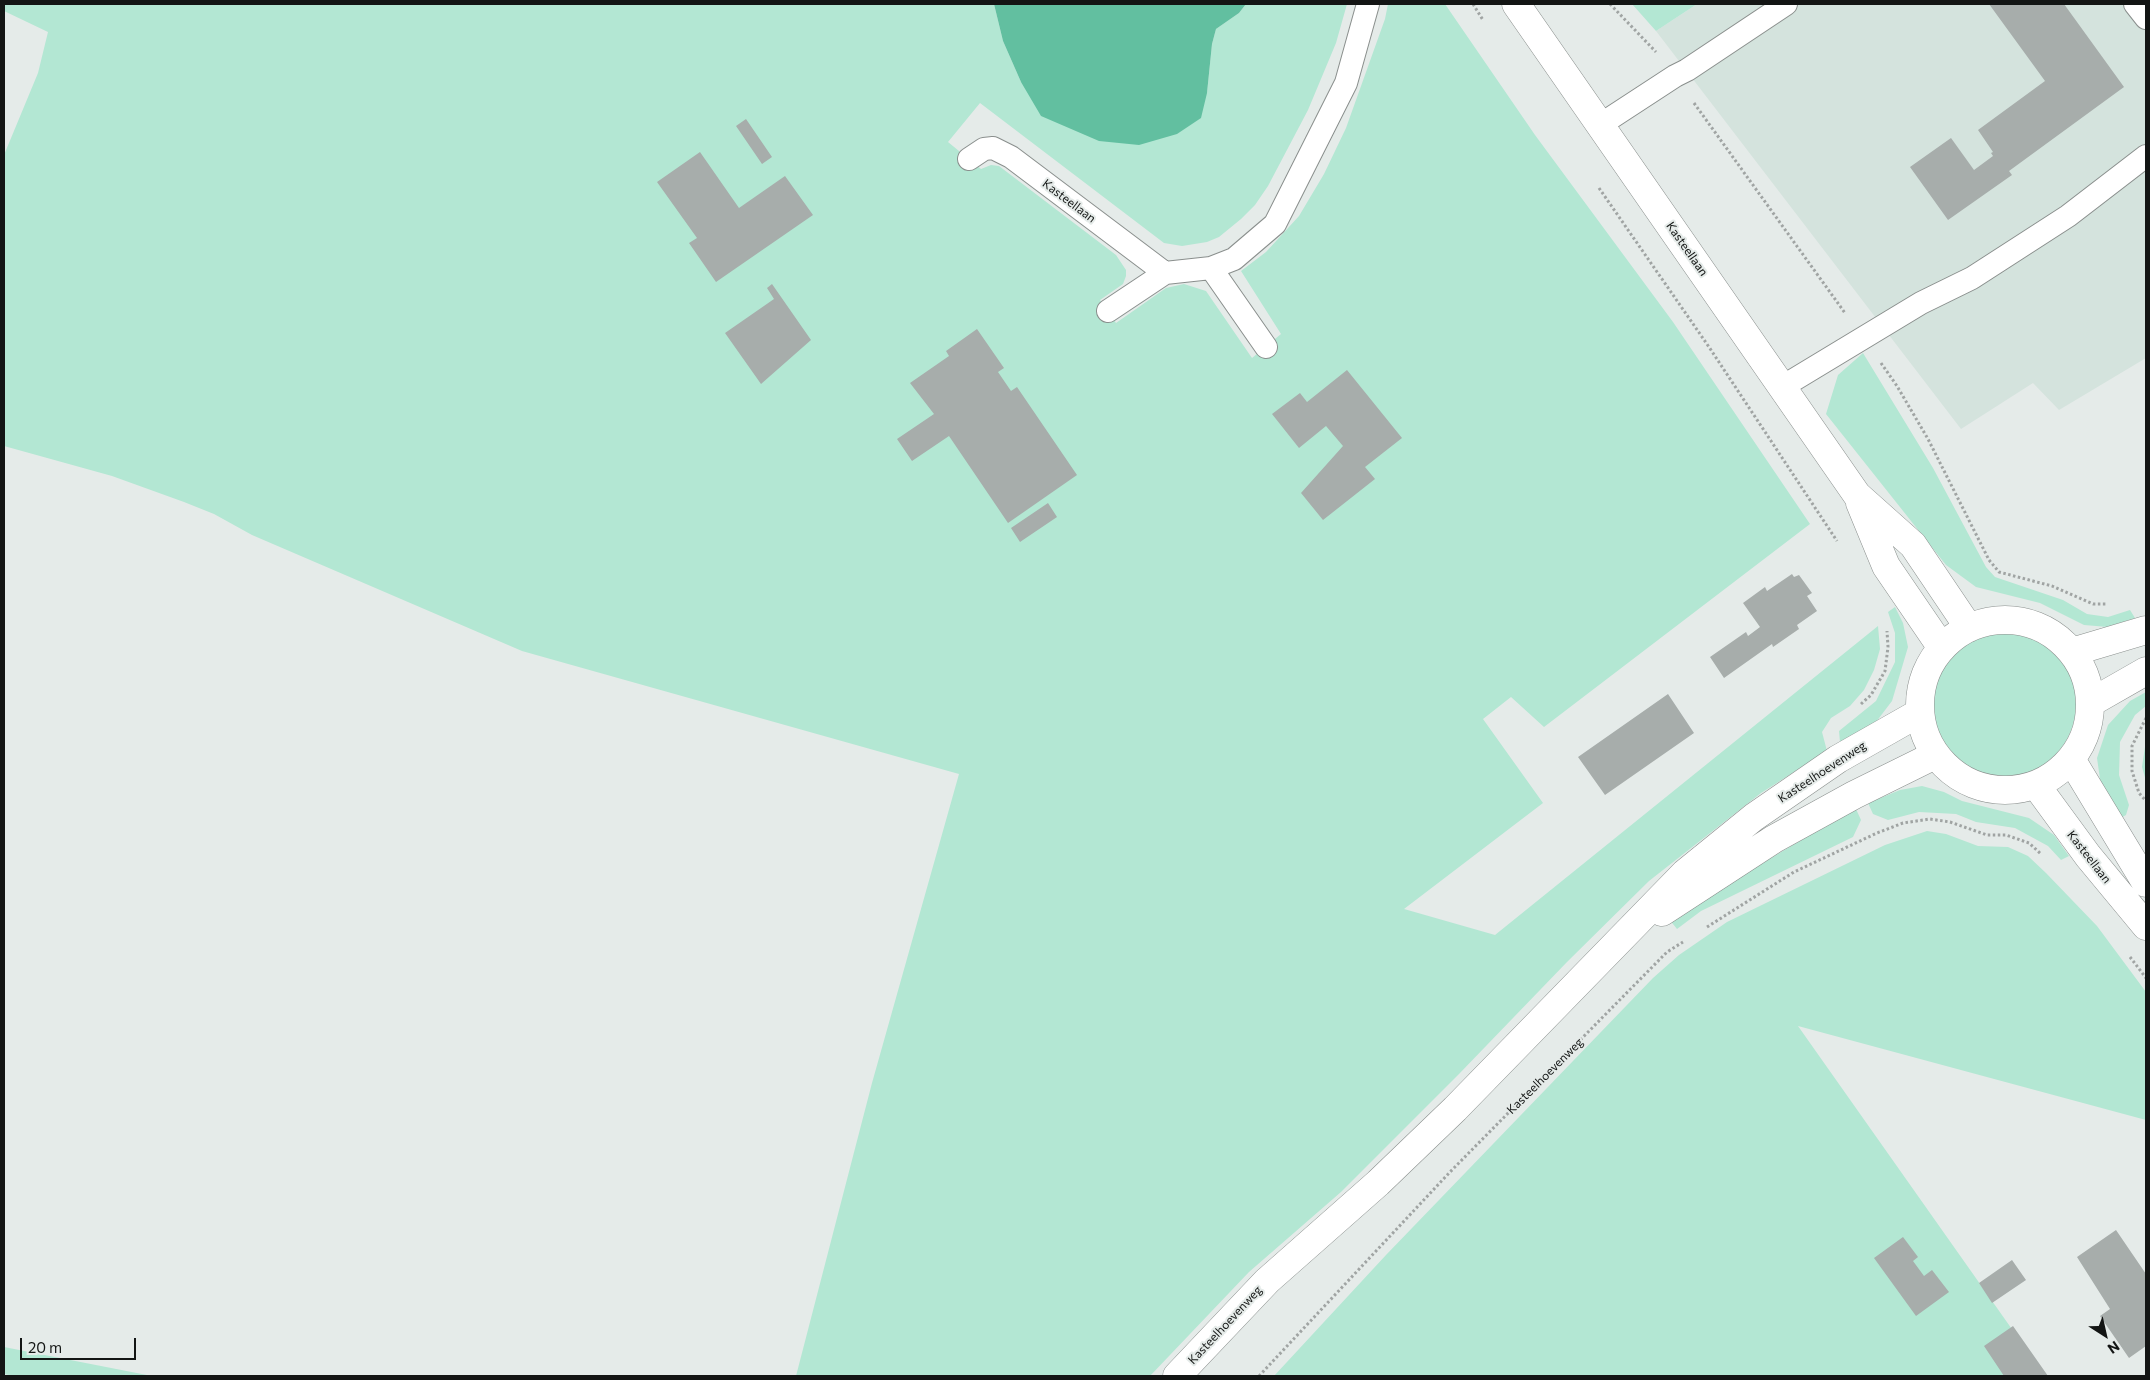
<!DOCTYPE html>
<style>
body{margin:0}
#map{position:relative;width:2150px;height:1380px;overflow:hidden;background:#e5ebe9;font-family:Commissioner,sans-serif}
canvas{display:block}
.frame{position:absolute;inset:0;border:5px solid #131514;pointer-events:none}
.north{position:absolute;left:2080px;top:1310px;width:50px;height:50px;-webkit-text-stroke:4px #e5ebe9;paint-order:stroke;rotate:145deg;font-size:14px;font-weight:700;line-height:20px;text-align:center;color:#131514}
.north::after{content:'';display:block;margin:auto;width:18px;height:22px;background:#131514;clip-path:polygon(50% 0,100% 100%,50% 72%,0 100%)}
.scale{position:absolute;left:20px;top:1338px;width:116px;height:22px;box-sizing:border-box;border:2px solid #131514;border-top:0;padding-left:6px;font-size:15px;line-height:18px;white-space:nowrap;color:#131514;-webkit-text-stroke:4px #e5ebe9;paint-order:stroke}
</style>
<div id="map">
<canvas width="2150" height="1380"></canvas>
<div class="frame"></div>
<div class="north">N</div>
<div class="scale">20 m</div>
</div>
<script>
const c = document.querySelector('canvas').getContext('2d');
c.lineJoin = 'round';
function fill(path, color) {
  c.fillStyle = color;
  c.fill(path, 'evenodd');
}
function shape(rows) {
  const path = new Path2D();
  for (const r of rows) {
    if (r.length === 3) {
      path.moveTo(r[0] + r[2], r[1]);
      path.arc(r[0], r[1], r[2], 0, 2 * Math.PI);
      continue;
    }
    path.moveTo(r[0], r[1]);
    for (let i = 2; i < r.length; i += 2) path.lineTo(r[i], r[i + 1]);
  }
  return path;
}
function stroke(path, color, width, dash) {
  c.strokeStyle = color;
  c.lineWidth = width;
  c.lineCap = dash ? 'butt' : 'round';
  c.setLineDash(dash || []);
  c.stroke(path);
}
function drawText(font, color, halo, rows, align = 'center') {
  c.font = font + ' Commissioner,sans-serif';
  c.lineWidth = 4;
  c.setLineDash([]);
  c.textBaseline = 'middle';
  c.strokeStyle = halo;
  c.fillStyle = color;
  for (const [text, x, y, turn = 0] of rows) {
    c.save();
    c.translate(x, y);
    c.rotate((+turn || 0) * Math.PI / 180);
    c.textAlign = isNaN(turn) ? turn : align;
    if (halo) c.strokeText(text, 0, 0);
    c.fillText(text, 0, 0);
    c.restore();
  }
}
const built = shape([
 [1697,4,2146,4,2146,358,2059,410,2033,383,1961,429,1656,31]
]);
const green = shape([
 [4,4,994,4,1003,41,1021,82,1207,93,1212,44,1216,29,1239,13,1246,4,1347,4,1336,43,1308,110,1268,186,1255,205,1241,219,1219,237,1207,242,1182,246,1164,243,980,103,948,142,981,169,991,165,999,166,1116,255,1126,270,1126,276,1123,284,1100,300,1116,323,1166,288,1184,284,1206,291,1252,358,1281,334,1241,271,1266,252,1299,216,1324,174,1346,128,1385,19,1388,4,1445,4,1535,135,1673,322,1810,524,1544,727,1511,697,1483,719,1543,803,1404,909,1495,935,1878,626,1880,649,1874,670,1864,690,1850,706,1831,718,1822,732,1827,751,1761,793,1649,881,1567,962,1459,1074,1341,1192,1249,1272,1150,1376,796,1376,872,1083,959,774,522,651,252,535,214,514,184,502,112,476,4,446,4,155,38,73,48,32,4,11],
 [1632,4,1697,4,1656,31],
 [1863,353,1933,468,1986,567,1995,577,2063,600,2087,614,2108,617,2130,610,2135,618,2108,627,2084,625,2040,603,1976,587,1946,565,1826,414,1838,375],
 [1895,607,1903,623,1908,647,1892,701,1876,722,1840,742,1839,731,1876,701,1895,662,1895,633,1888,612],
 [2003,704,73],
 [2146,692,2146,706,2135,715,2120,742,2119,775,2129,805,2126,815,2119,819,2102,793,2097,758,2108,725,2130,701],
 [2146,740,2146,781,2142,767],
 [1922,786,1944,792,1962,801,2029,818,2054,835,2069,856,2061,860,2048,846,2015,828,1976,822,1956,814,1919,812,1888,820,1873,814,1868,803,1900,790],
 [1856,809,1861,820,1853,837,1701,911,1677,929,1669,919,1818,830],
 [1927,831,1946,834,1978,846,2008,847,2028,856,2046,873,2097,926,2146,992,2146,1120,1798,1026,2045,1376,1274,1376,1386,1255,1653,978,1679,955,1727,922,1885,845],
 [4,1347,152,1376,14,1376,4,1374]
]);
const water = shape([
 [994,4,1246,4,1239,13,1216,29,1212,44,1207,93,1201,118,1177,134,1139,145,1099,141,1041,116,1021,82,1003,41]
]);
const building = shape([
 [1989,4,2064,4,2124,87,2009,171,2012,175,1948,220,1910,167,1951,138,1974,170,1993,156,1991,153,1993,152,1978,130,2045,81],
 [746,119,772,157,762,164,736,126],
 [700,152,739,208,785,176,813,215,716,282,689,243,697,238,657,182],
 [772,284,811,340,761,384,725,333,774,299,767,288],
 [977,329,1004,368,998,372,1011,391,1017,387,1077,475,1008,523,949,436,912,461,897,439,934,414,910,383,949,356,946,351],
 [1347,370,1402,438,1365,467,1375,479,1323,520,1301,493,1343,446,1326,426,1299,448,1272,414,1300,393,1307,402],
 [1048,503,1057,517,1020,542,1011,528],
 [1792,574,1794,577,1799,575,1812,593,1807,596,1817,611,1797,625,1799,629,1773,647,1772,644,1724,678,1710,657,1746,632,1748,636,1760,627,1743,603,1765,587,1767,591],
 [1668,694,1694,733,1605,795,1578,757],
 [2116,1230,2146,1274,2146,1346,2129,1358,2100,1316,2110,1309,2077,1257],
 [1903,1237,1918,1257,1913,1261,1924,1276,1932,1270,1949,1292,1916,1316,1874,1258],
 [2012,1260,2026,1280,1992,1303,1979,1283],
 [2013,1326,2048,1376,2004,1376,1984,1346]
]);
const path = shape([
 [1473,4,1483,20],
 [1610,4,1656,52],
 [1694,103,1845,313],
 [1599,188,1709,347,1837,541],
 [1881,363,1897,386,1928,439,1989,560,1999,572,2052,586,2093,604,2106,604],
 [1861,704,1871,695,1885,671,1888,647,1887,631],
 [2146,718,2132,746,2132,771,2139,793,2146,801],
 [1707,927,1794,872,1877,833,1903,823,1930,819,1950,822,1987,835,2006,835,2029,843,2041,854],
 [2130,957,2146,978],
 [1259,1376,1450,1172,1667,952,1683,942]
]);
const lane = shape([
 [2135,4,2146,18],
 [1600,125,1675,76,1687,70,1786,4],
 [969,159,984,149,993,148,1011,157,1165,273,1211,268,1234,259,1275,224,1346,83,1368,4],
 [1211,268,1266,347],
 [1108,311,1165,273],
 [1782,387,1921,303,1972,278,2068,216,2146,156]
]);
const street = shape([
 [1662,912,1774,839,1854,795,1935,755],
 [1177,1376,1267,1281,1378,1183,1455,1109,1685,873,1754,817,1838,759,1919,713]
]);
const secondary = shape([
 [1516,4,1857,495,1913,545,1969,628],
 [1860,503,1886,566,1942,648],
 [2005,705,85],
 [2072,652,2146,630],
 [2090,703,2146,671],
 [2071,759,2146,883],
 [2036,785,2088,856,2146,926]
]);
const streetNames = [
 ["Kasteellaan",1069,201,37],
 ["Kasteellaan",1687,249,55],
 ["Kasteelhoevenweg",1822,772,-33],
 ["Kasteellaan",2089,857,52],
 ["Kasteelhoevenweg",1545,1076,-45],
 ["Kasteelhoevenweg",1225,1325,-47]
];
fill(built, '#d4e3dd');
fill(green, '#b3e7d3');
fill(water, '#62bfa0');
fill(building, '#a7adab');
stroke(lane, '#8a8f8d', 24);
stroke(street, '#8a8f8d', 29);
stroke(secondary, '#8a8f8d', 29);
stroke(path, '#a0a4a3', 3, [2.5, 2.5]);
stroke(lane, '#fff', 22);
stroke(street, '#fff', 28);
stroke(secondary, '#fff', 28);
drawText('12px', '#131514', '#e5ebe9', streetNames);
</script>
